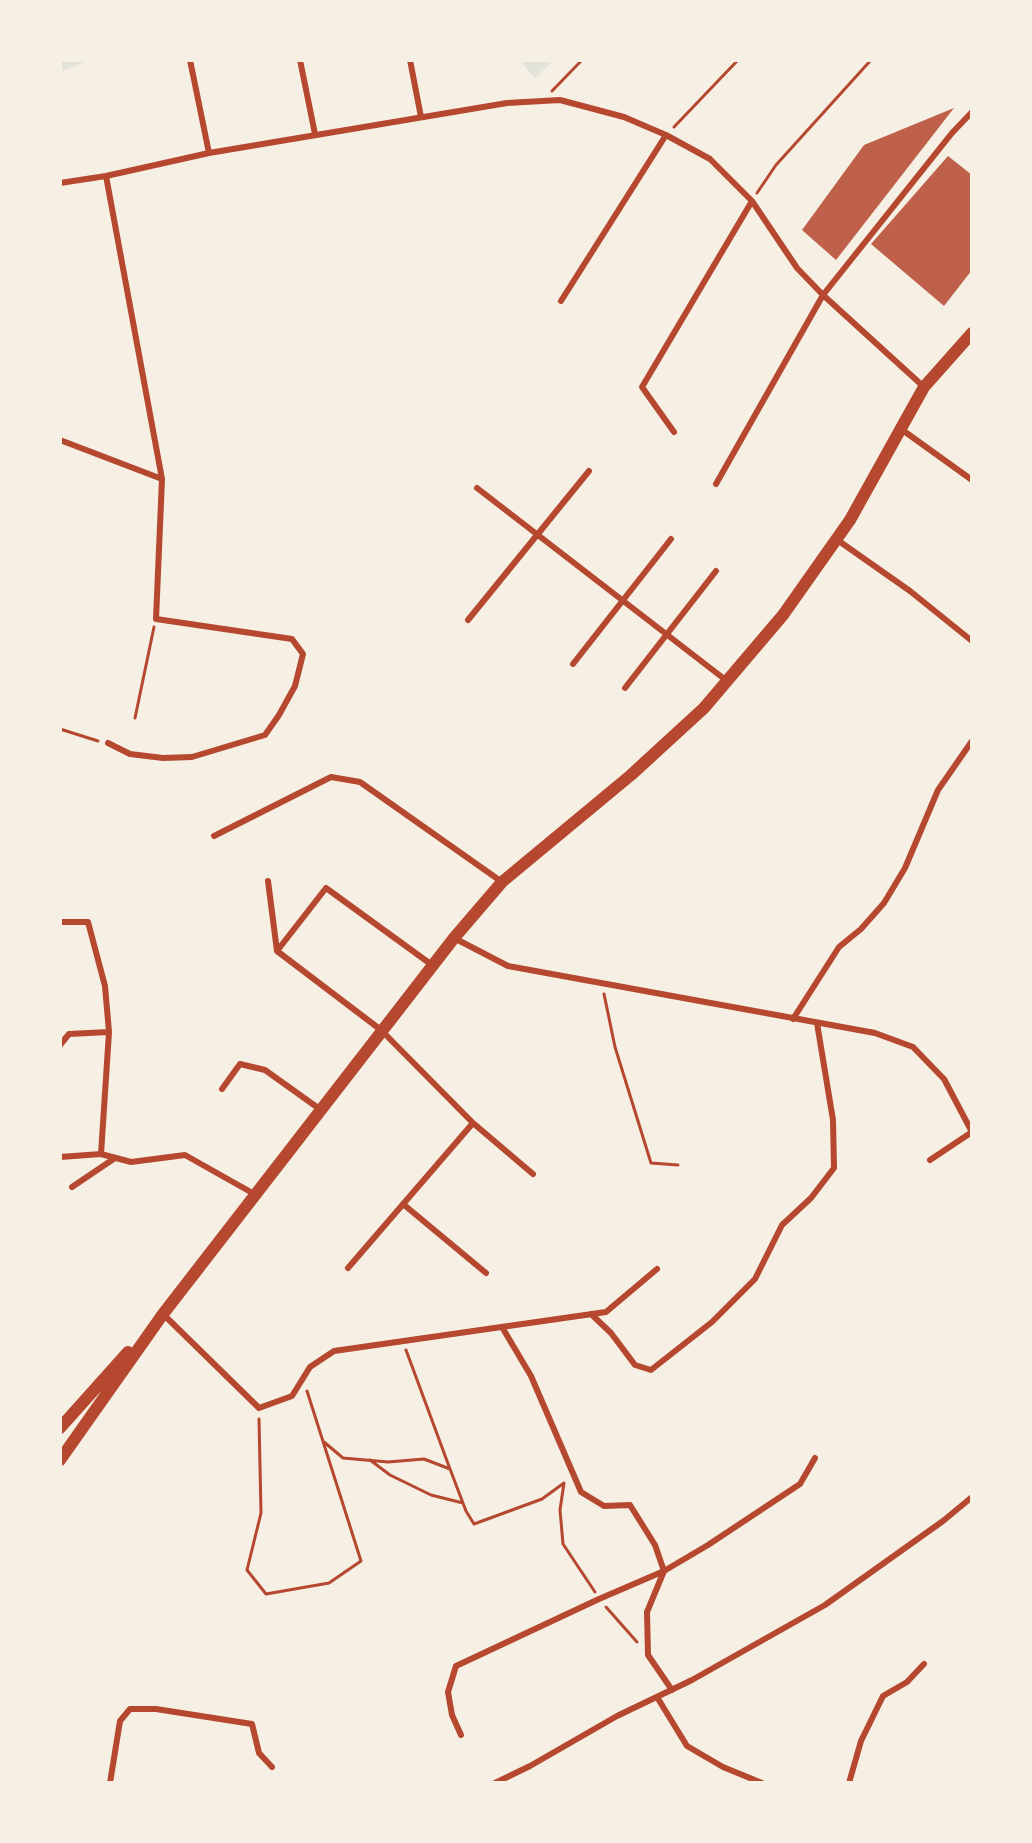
<!DOCTYPE html>
<style>
body{margin:0}
#map{position:relative;width:1032px;height:1843px;overflow:hidden;background:#f6efe4;font-family:"Playfair Display",serif}
canvas{display:block}
.frame{position:absolute;inset:0;border:62px solid #f6efe4;pointer-events:none}
</style>
<div id="map">
<canvas width="1032" height="1843"></canvas>
<div class="frame"></div>
</div>
<script>
const c = document.querySelector('canvas').getContext('2d');
c.lineJoin = 'round';
function fill(path, color) {
  c.fillStyle = color;
  c.fill(path, 'evenodd');
}
function shape(rows) {
  const path = new Path2D();
  for (const r of rows) {
    path.moveTo(r[0], r[1]);
    for (let i = 2; i < r.length; i += 2) path.lineTo(r[i], r[i + 1]);
  }
  return path;
}
function stroke(path, color, width, dash) {
  c.strokeStyle = color;
  c.lineWidth = width;
  c.lineCap = dash ? 'butt' : 'round';
  c.setLineDash(dash || []);
  c.stroke(path);
}
const green = shape([
 [60,60,90,60,60,72],
 [519,60,554,60,535,78]
]);
const building = shape([
 [954,108,836,260,802,230,864,145],
 [948,156,972,175,972,270,944,306,871,244]
]);
const path = shape([
 [552,91,582,60],
 [674,127,738,60],
 [757,193,776,165,871,60],
 [135,718,154,627],
 [60,729,98,741],
 [604,994,615,1047,651,1163,678,1165],
 [406,1350,450,1469],
 [259,1419,261,1513,247,1570,266,1594,329,1583,361,1561,307,1391],
 [324,1442,343,1458,388,1462,424,1459,450,1469,466,1511,474,1524,542,1499,564,1483],
 [370,1460,390,1475,431,1495,463,1503],
 [564,1483,560,1510,563,1544,595,1592],
 [606,1607,637,1642]
]);
const minor = shape([
 [190,60,209,153],
 [300,60,315,134],
 [410,60,421,117],
 [106,176,162,479,156,619,292,639,303,654,295,686,279,715,265,735,192,757,163,758,130,754,108,743],
 [60,183,106,176,209,153,507,103,560,100,624,117,666,135,710,159,752,201,797,268,823,295,924,387],
 [561,301,666,135],
 [901,429,972,480],
 [674,432,642,387,752,201],
 [60,440,162,479],
 [716,484,823,295,952,133,972,112],
 [477,488,727,681],
 [836,539,910,591,972,641],
 [468,620,589,471],
 [573,664,671,539],
 [625,688,716,571],
 [214,836,331,777,360,782,502,882],
 [268,881,277,951],
 [60,922,88,922,105,986,109,1032,101,1154,131,1162,185,1155,256,1195],
 [454,938,508,966,875,1033,913,1047,944,1079,972,1132,930,1160],
 [432,965,326,888,277,951,381,1030,473,1123,533,1174],
 [793,1019,839,947,861,929,884,903,905,868,938,790,972,741],
 [60,1045,69,1034,109,1032],
 [222,1089,240,1064,265,1070,321,1110],
 [60,1157,101,1154],
 [72,1187,115,1158],
 [403,1204,486,1273],
 [348,1268,473,1123],
 [163,1314,259,1408,292,1396,310,1367,334,1351,606,1312,657,1269],
 [591,1314,611,1333,635,1365,651,1370,712,1322,755,1279,782,1225,811,1198,834,1168,833,1120,817,1023],
 [502,1327,531,1376,581,1492,604,1506,630,1505,655,1545,664,1571,647,1612,648,1655,672,1690],
 [657,1697,687,1746,723,1767,762,1783],
 [461,1735,452,1715,448,1692,456,1666,599,1599,664,1571,708,1545,800,1484,815,1458],
 [110,1783,120,1721,130,1709,156,1709,252,1724,259,1753,272,1767],
 [495,1783,530,1766,617,1716,692,1680,825,1605,943,1521,972,1497],
 [849,1783,861,1741,883,1696,907,1682,924,1664]
]);
const secondary = shape([
 [60,1428,128,1352],
 [60,1460,163,1314,454,938,502,882,631,775,704,708,783,615,850,520,924,387,972,333]
]);
fill(green, '#e2e4dc');
fill(building, '#bf614a');
stroke(path, '#b5482f', 3);
stroke(minor, '#b5482f', 6);
stroke(secondary, '#b5482f', 12);
</script>
